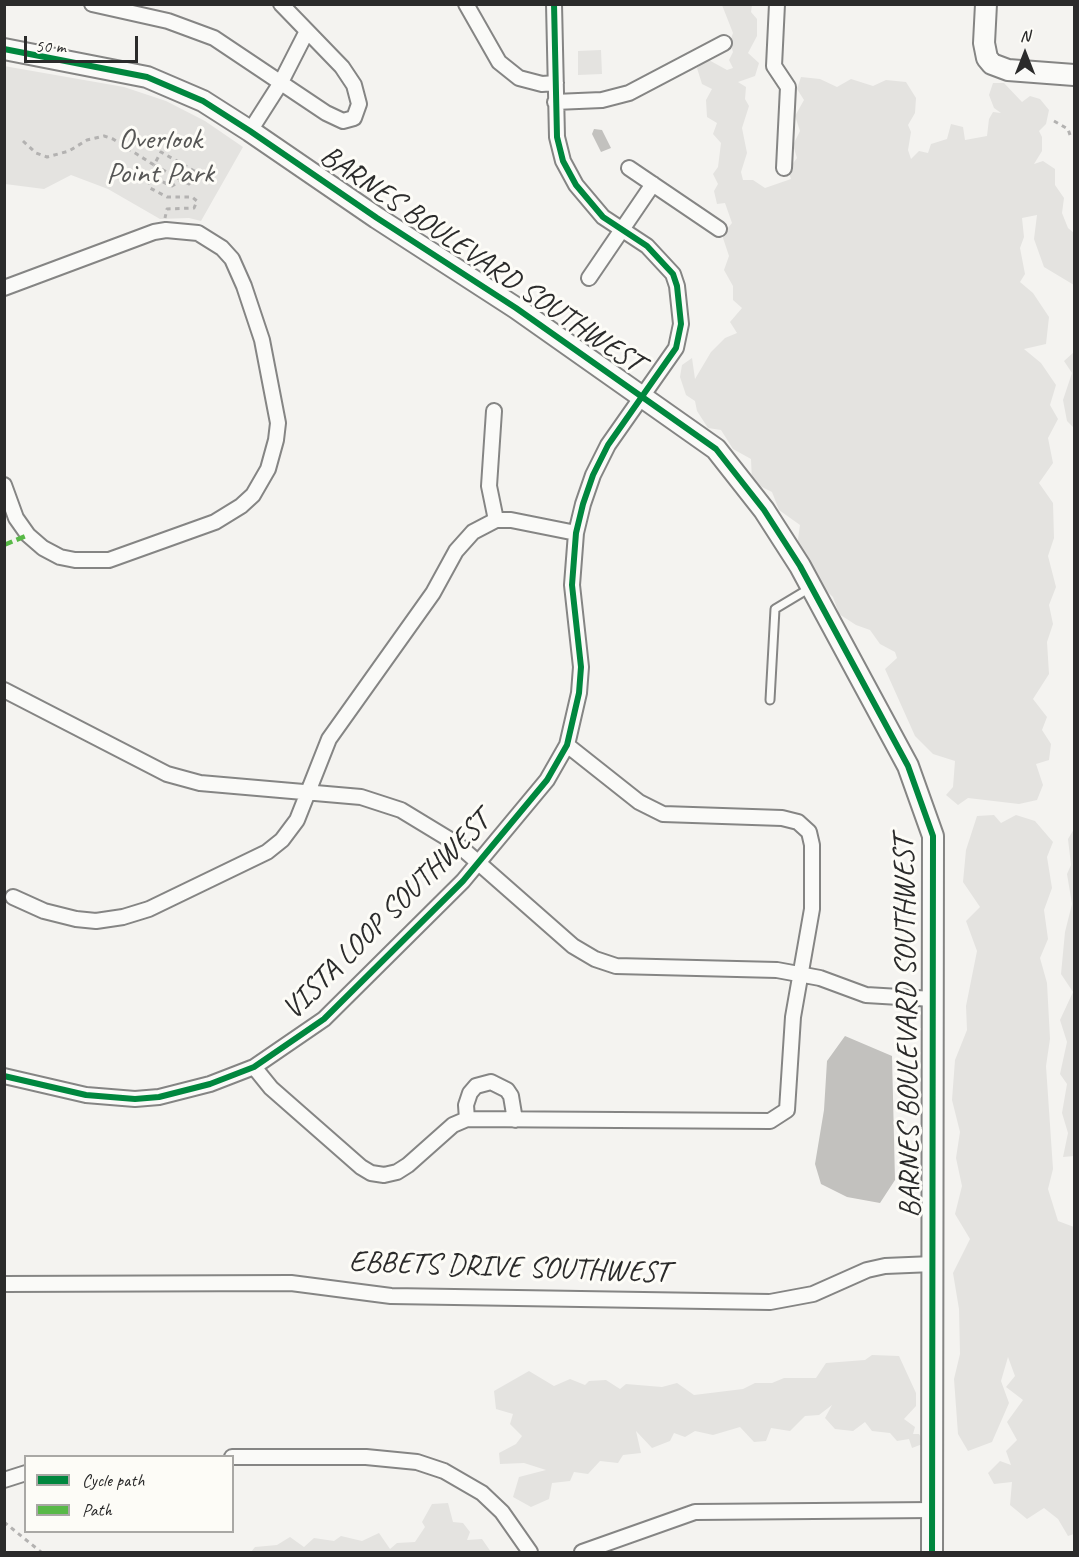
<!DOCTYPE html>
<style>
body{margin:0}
#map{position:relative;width:1079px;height:1557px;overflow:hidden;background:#f4f3f0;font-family:Caveat,sans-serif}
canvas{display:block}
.frame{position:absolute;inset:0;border:6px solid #2b2b2b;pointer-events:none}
.legend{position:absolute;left:24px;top:1455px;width:210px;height:78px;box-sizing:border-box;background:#fdfcf7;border:2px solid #a9a8a5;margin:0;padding:8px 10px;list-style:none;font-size:18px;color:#2b2b2b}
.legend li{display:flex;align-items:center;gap:12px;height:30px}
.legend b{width:30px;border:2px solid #a9a8a5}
.north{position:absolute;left:995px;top:24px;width:60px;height:60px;-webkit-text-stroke:4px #fdfcf7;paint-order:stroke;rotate:0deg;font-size:16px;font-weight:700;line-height:24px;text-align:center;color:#2b2b2b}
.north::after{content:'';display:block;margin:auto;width:21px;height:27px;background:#2b2b2b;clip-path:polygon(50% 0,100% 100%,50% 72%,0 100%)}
.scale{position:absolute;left:24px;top:36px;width:114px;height:27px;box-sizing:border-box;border:3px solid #2b2b2b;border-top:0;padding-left:8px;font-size:18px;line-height:21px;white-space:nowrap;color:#2b2b2b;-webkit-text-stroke:4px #fdfcf7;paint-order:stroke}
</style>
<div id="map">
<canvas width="1079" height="1557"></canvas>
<div class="frame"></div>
<ul class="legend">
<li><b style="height:8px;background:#00873e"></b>Cycle path</li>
<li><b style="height:8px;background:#58b947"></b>Path</li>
</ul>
<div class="north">N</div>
<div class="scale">50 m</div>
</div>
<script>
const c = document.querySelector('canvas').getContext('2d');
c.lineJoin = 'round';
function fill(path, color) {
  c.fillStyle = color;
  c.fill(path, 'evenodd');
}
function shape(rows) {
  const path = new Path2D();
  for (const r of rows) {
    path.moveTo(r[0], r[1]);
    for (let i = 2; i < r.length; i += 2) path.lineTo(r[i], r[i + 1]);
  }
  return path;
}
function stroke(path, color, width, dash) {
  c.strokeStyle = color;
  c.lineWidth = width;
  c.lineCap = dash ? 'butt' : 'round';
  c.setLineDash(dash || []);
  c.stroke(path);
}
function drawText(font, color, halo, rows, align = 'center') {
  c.font = font + ' Caveat,sans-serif';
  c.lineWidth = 6;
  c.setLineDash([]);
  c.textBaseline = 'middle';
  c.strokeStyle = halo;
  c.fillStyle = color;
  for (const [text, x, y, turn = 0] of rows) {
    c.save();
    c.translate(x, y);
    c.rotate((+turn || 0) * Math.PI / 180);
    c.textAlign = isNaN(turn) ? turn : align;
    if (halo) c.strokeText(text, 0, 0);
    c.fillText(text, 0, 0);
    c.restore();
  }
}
const green = shape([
 [722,5,752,5,751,12,757,19,757,36,748,53,759,63,755,76,738,82,746,87,745,99,749,106,742,128,747,153,741,172,743,180,753,180,765,188,791,179,788,170,797,158,793,145,800,131,795,116,804,100,797,89,801,77,820,79,837,87,851,79,873,86,886,80,906,82,916,98,915,113,908,125,911,132,908,150,911,159,919,151,928,153,931,144,947,139,951,124,963,127,965,140,987,136,989,119,993,112,1001,113,994,108,989,95,993,83,1004,83,1022,102,1030,96,1040,99,1049,110,1046,124,1039,131,1042,137,1042,151,1034,164,1043,161,1055,169,1055,185,1064,198,1062,213,1068,228,1074,233,1074,285,1044,267,1034,239,1037,215,1022,218,1024,237,1020,248,1025,274,1020,282,1033,293,1049,317,1046,344,1024,349,1041,363,1056,385,1050,405,1058,419,1048,438,1053,463,1039,483,1053,503,1054,538,1048,556,1056,587,1049,605,1053,624,1047,642,1049,674,1033,699,1047,717,1042,730,1051,744,1049,760,1036,764,1043,785,1037,800,1019,804,968,798,958,805,946,795,953,787,955,761,933,754,915,736,885,669,897,658,895,652,880,644,870,630,856,625,839,614,833,597,820,585,815,569,800,559,797,546,800,525,779,510,772,492,752,482,751,459,733,449,721,430,708,428,697,411,695,401,686,395,680,377,682,365,692,358,695,379,711,352,725,338,737,333,730,322,742,308,733,300,733,286,724,270,729,256,722,235,732,223,725,203,717,204,714,191,718,184,713,174,718,167,721,143,713,134,717,123,707,117,706,100,712,89,702,84,697,68,707,59,727,70,733,68,729,60,733,52,730,42,733,33],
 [601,50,602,74,578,75,578,51],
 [4,66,124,87,166,101,205,121,243,147,201,221,189,218,160,219,108,189,71,175,44,189,5,184],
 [1074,352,1074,428,1067,421,1063,400,1072,373,1064,361],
 [994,815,1001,823,1016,815,1035,821,1053,842,1047,857,1052,888,1044,910,1048,939,1040,958,1047,983,1050,1039,1046,1066,1053,1169,1048,1189,1058,1221,1074,1227,1074,1534,1068,1536,1058,1519,1044,1508,1027,1519,1010,1505,1012,1482,994,1484,988,1473,1000,1461,1011,1465,1006,1451,1017,1440,1007,1422,1023,1400,1006,1387,1015,1376,1008,1357,1001,1381,1009,1403,992,1442,968,1451,958,1434,954,1379,960,1354,959,1309,953,1273,970,1239,955,1214,962,1186,956,1158,960,1132,952,1100,955,1060,967,1030,966,1006,977,951,966,921,980,907,963,882,966,850,977,816],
 [1074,829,1074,1156,1063,1157,1068,1133,1062,1113,1067,1084,1060,1074,1067,1042,1060,1020,1073,992,1061,974,1065,932,1072,904,1067,874,1071,865,1068,839],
 [872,1355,899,1356,916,1393,916,1406,904,1419,915,1427,913,1434,919,1434,925,1443,912,1448,909,1439,897,1441,890,1433,872,1431,865,1422,853,1431,835,1429,825,1418,832,1405,819,1415,805,1416,790,1431,771,1428,766,1441,754,1442,740,1427,713,1435,695,1431,685,1437,674,1433,670,1441,652,1448,636,1431,641,1453,623,1455,618,1463,600,1461,588,1474,574,1472,570,1481,552,1483,549,1499,531,1507,513,1497,519,1477,546,1470,524,1463,500,1464,499,1453,516,1444,522,1436,510,1424,513,1414,496,1409,494,1391,529,1371,554,1386,570,1379,585,1385,589,1381,606,1380,620,1389,626,1384,662,1387,677,1383,694,1395,743,1389,755,1383,772,1383,784,1378,816,1378,826,1363,865,1360],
 [448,1503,453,1522,463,1523,470,1532,467,1540,482,1539,491,1552,251,1552,255,1547,277,1545,290,1537,304,1547,314,1538,334,1541,341,1536,362,1541,379,1533,390,1549,397,1543,415,1542,425,1527,422,1522,432,1504]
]);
const water = shape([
 [594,129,602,130,611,148,601,152,592,134],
 [845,1036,892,1056,895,1180,880,1203,847,1197,821,1184,815,1164,824,1110,827,1061]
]);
const path = shape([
 [1054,121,1068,129,1070,135],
 [23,141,36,153,47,157,69,151,87,140,104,136,113,139,154,165,161,152,196,172,189,184,182,180,172,186,156,179,149,181,150,188,167,197,192,197,197,201,194,208,167,209,165,218],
 [154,165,181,180],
 [4,1522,41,1552]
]);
const lane = shape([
 [770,700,775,609,810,588]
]);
const street = shape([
 [92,4,168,21,214,38,326,113,343,121,354,118,359,104,354,85,342,67,281,4],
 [466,4,499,62,519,78,542,84,556,83],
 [777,4,774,66,788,87,784,168],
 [555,102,602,100,629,93,724,43],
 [250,131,280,84,306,33],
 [629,168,719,229],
 [589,278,653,184],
 [4,288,154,232,166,230,198,233,222,248,232,259,244,286,262,340,278,423,276,440,268,469,253,495,241,506,215,522,109,560,75,560,60,557,43,548,28,535,16,518,4,485],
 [494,411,489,486,496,520],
 [4,690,167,774,200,783,361,797,401,810,457,844,573,946,595,959,616,966,777,970,820,978,866,995,933,999],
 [13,897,44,911,76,919,96,921,123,917,149,909,267,852,282,840,297,820,329,739,433,593,456,551,473,532,496,520,511,520,576,533],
 [254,1067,271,1088,361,1167,371,1173,384,1175,397,1172,408,1165,453,1125,467,1119,770,1121,787,1110,793,1017,812,909,812,845,809,832,798,822,782,818,663,814,639,802,567,745],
 [4,1076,86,1095,135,1099,159,1097,210,1084,254,1067,324,1019,463,881,547,780,567,745,579,693,581,667,572,585,576,533,583,504,593,475,608,445,676,348,681,324,677,286,673,274,647,246,603,217,576,185,563,161,557,137,554,4],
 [467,1119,466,1105,470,1093,476,1086,491,1082,507,1090,511,1096,515,1120],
 [4,1284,291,1283,391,1296,770,1302,813,1294,867,1270,885,1266,933,1264],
 [232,1457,366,1457,417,1462,444,1471,482,1493,502,1512,530,1552],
 [4,1480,26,1473],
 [582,1552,695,1512,933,1510]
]);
const secondary = shape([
 [986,4,984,43,987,58,992,64,1008,70,1074,75],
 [4,49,147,77,203,101,250,131,377,218,516,308,716,449,764,510,800,566,908,766,933,836,932,1552]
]);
const quiet = shape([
 [4,545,28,535]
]);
const cycleway = shape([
 [4,49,147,77,203,101,250,131,377,218,516,308,716,449,764,510,800,566,908,766,933,836,932,1552],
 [4,1076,86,1095,135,1099,159,1097,210,1084,254,1067,324,1019,463,881,547,780,567,745,579,693,581,667,572,585,576,533,583,504,593,475,608,445,676,348,681,324,677,286,673,274,647,246,603,217,576,185,563,161,557,137,554,4]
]);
const parkNames = [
 ["Overlook",160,140],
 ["Point Park",160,174]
];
const streetNames = [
 ["BARNES BOULEVARD SOUTHWEST",481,260,34],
 ["VISTA LOOP SOUTHWEST",387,916,-45],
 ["BARNES BOULEVARD SOUTHWEST",908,1027,-91],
 ["EBBETS DRIVE SOUTHWEST",509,1268,2]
];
fill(green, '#e4e3e0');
fill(water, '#c2c1be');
stroke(lane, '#858584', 11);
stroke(street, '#858584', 18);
stroke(secondary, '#858584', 24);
stroke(path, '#b3b2b1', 3, [4.5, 4.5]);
stroke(lane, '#fafaf8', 7);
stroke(street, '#fafaf8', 14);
stroke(secondary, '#fafaf8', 20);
stroke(quiet, '#58b947', 4.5, [9, 4.5]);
stroke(cycleway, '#00873e', 6);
drawText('30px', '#565655', '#fdfcf7', parkNames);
drawText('30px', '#2b2b2b', '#fdfcf7', streetNames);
</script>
